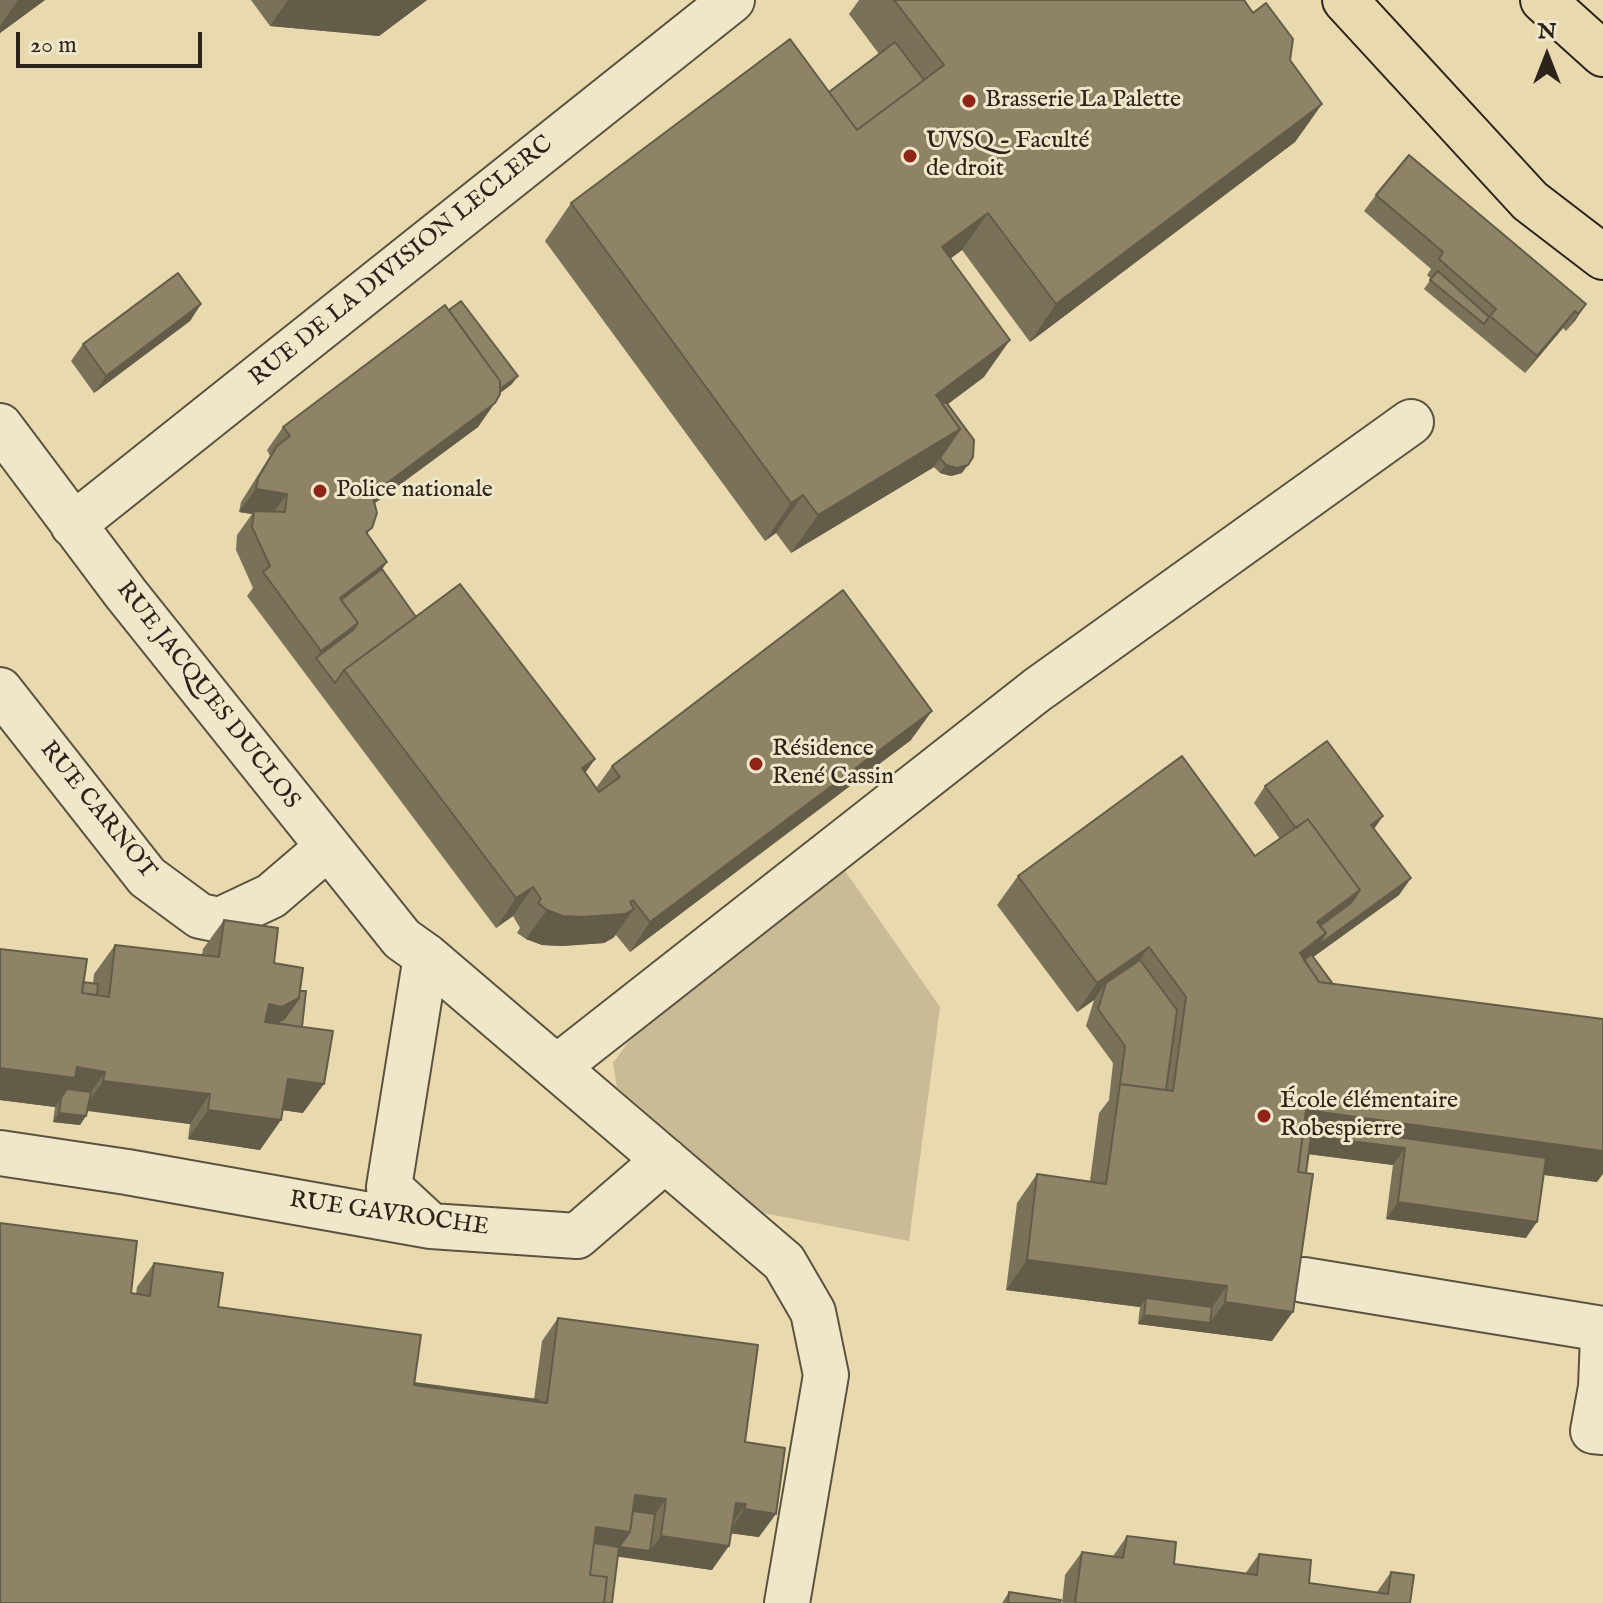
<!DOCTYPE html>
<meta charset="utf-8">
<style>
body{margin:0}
#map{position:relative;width:1603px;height:1603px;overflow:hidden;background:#e8daae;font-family:"IM FELL English",serif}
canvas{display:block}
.north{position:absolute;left:1507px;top:16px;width:80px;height:80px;-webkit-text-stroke:6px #f0e7ca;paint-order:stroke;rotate:0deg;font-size:22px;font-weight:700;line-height:32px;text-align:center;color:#2c241b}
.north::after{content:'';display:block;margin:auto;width:28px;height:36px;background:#2c241b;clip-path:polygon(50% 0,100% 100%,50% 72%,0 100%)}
.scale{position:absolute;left:16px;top:32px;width:186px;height:36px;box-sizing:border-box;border:4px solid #2c241b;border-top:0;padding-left:10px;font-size:24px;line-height:28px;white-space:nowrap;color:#2c241b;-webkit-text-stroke:6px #f0e7ca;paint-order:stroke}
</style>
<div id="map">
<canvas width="1603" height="1603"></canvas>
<div class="north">N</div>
<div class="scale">20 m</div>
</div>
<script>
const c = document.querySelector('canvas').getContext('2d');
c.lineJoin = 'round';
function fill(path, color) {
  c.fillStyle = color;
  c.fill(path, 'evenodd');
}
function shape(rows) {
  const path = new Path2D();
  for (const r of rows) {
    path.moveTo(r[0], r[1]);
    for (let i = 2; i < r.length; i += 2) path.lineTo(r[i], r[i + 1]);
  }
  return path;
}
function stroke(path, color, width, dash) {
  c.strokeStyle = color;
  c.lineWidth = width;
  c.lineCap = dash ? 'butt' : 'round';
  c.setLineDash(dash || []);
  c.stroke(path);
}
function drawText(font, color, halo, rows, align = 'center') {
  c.font = font + ' "IM FELL English",serif';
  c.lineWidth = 6;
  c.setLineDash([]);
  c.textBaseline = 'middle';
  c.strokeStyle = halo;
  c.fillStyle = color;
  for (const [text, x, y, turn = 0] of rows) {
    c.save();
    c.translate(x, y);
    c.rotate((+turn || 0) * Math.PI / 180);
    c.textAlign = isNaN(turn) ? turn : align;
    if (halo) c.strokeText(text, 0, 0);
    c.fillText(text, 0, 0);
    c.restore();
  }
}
const green = shape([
 [841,865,940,1007,909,1241,763,1213,617,1087,613,1063,634,1034]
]);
const minor = shape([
 [0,426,126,594,402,939,426,956,784,1262,813,1312,826,1375,787,1603],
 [73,525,732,0],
 [0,690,147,877,200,916,220,920,271,896,327,848],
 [426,956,389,1187,431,1226],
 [557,1067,1037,690,1411,422],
 [0,1153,127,1172,431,1226,577,1236,665,1160],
 [1304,1280,1603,1329],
 [1603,1336,1601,1387,1593,1431,1603,1432]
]);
const major = shape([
 [1345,0,1530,201,1603,257],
 [1543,0,1603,54]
]);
const wall = shape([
 [0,0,45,0,0,33],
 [251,0,427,0,379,36,270,26],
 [859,0,1244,0,1290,60,1322,104,1295,142,1030,342,962,250,951,258,984,377,948,404,962,473,951,476,940,473,934,467,791,553,776,533,765,541,545,241,571,203,829,92,879,54,849,14],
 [1376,195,1586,304,1566,331,1563,328,1525,373,1424,289,1431,279,1427,275,1431,269,1364,211],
 [201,304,190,321,94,393,71,361,83,344],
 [512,384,500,393,478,427,375,503,372,528,367,534,382,569,416,617,595,759,585,772,596,788,612,766,911,740,630,952,616,935,613,938,604,943,562,946,542,945,526,939,517,933,520,928,513,916,496,928,247,596,253,588,236,550,237,535,252,514,239,512,241,502,270,456,267,450,283,427],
 [1265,786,1383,816,1374,829,1411,878,1399,895,1313,957,1333,984,1597,1182,1544,1175,1526,1238,1386,1219,1393,1165,1309,1154,1272,1341,1138,1324,1140,1307,1006,1290,1017,1203,1037,1174,1090,1181,1099,1113,1109,1100,1113,1063,1086,1026,1094,1000,1077,1012,997,905,1018,876,1255,856,1280,839,1254,803],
 [224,920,274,963,300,991,302,1027,303,1113,283,1110,281,1120,260,1150,188,1139,190,1124,87,1111,80,1125,53,1122,55,1107,0,1100,0,949,83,982,93,983,94,974,115,945,202,955,203,949],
 [154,1263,218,1307,414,1383,534,1399,542,1341,558,1318,745,1442,759,1537,731,1533,712,1570,618,1556,131,1293,136,1294,137,1287],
 [1127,1536,1174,1564,1245,1574,1259,1554,1309,1583,1377,1592,1391,1572,1410,1603,1062,1603,1065,1575,1082,1552,1113,1556],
 [1009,1592,1060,1603,1002,1603]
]);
const shadedWall = shape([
 [18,0,45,0,0,33,0,26],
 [288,0,427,0,379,36,270,26],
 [1322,104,1295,142,1030,342,1056,304],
 [988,213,962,250,916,284,942,247],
 [201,304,190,321,94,393,106,376],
 [1586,304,1575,321,1566,331,1578,314],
 [1575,311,1563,328,1525,373,1537,356],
 [1010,340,984,377,917,427,936,395],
 [518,376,512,384,484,405,490,396],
 [495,403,478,427,356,517,372,494],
 [960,429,934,467,791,553,818,515],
 [946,465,968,465,962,473,951,476,940,473],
 [256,489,287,494,270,517,254,511,252,514,239,512],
 [803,495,776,533,765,541,791,503],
 [387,562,371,586,338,610,340,598],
 [358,623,342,646,316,658,305,674,321,651],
 [932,711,911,740,630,952,650,922],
 [595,759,574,789,582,768],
 [1383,816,1371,833,1371,825],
 [1411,878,1399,895,1305,963,1317,946],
 [533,887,513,916,496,928,516,898],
 [1360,890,1339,920,1312,940,1317,922],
 [633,900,623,914,634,909,613,938,604,943,562,946,542,945,526,939,547,910,630,902],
 [1326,933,1305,963,1300,953],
 [1149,947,1128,976,1106,983,1094,1000,1077,1012,1097,983],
 [299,998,278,1028,261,1036,269,1004],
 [77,1067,105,1072,85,1101,61,1098,55,1107,0,1100,0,1068],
 [288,1079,324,1084,303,1113,267,1108],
 [103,1081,210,1094,190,1124,83,1110],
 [208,1110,281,1120,260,1150,188,1139],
 [1306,1110,1603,1151,1603,1174,1597,1182,1404,1156,1405,1148,1393,1165,1299,1153,1294,1140],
 [59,1113,86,1116,80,1125,53,1122],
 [1398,1202,1537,1222,1526,1238,1386,1219],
 [1027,1260,1227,1286,1206,1316,1146,1298,1140,1307,1006,1290],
 [1225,1302,1293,1312,1272,1341,1138,1324,1144,1315,1210,1323],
 [635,1495,666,1499,649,1523,623,1519],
 [736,1503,746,1504,729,1528],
 [744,1509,776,1514,759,1537,728,1533],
 [596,1527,630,1532,613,1556,584,1551],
 [661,1536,729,1546,712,1570,613,1556,619,1547,650,1551]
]);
const building = shape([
 [894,0,1244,0,1253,13,1266,3,1293,39,1290,60,1322,104,1056,304,988,213,942,247,1010,340,936,395,960,429,818,515,803,495,791,503,571,203,790,39,857,130,944,65,894,0],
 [895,42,924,80,857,130,829,92,895,42],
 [1409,155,1586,304,1578,314,1575,311,1537,356,1490,316,1496,309,1439,259,1443,252,1376,195,1409,155],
 [1438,271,1489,317,1484,324,1430,280,1438,271],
 [178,273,201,304,106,376,83,344,178,273],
 [461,301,518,376,500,389,500,381,449,310,461,301],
 [445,305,500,381,500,394,495,403,372,494,377,513,372,528,366,532,387,562,340,598,358,623,321,651,263,572,270,566,252,527,254,511,285,512,287,494,256,489,258,478,277,446,290,436,283,427,445,305],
 [946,402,974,440,973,457,968,465,957,468,946,465,940,458,960,429,942,404,946,402],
 [382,569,416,617,344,670,335,683,316,658,353,630,358,623,341,600,382,569],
 [460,584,595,759,582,768,599,792,620,777,612,766,843,590,932,711,650,922,633,900,630,902,634,909,625,914,582,917,563,916,547,910,538,903,541,899,533,887,516,898,344,670,460,584],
 [1327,741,1383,816,1371,825,1411,878,1317,946,1326,933,1320,926,1351,903,1360,890,1308,819,1296,828,1265,786,1327,741],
 [1182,756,1255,856,1308,819,1360,890,1317,922,1326,933,1300,953,1319,982,1603,1019,1603,1151,1306,1110,1298,1172,1313,1174,1293,1312,1225,1302,1227,1286,1027,1260,1037,1174,1106,1184,1120,1084,1173,1091,1186,997,1149,947,1097,983,1018,876,1182,756],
 [224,920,278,928,274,963,303,968,299,998,282,1007,269,1004,265,1022,333,1031,324,1084,288,1079,281,1120,208,1110,210,1094,103,1081,105,1072,77,1067,75,1078,0,1068,0,949,87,959,82,993,109,997,115,945,219,957,224,920],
 [1311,954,1333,984,1319,982,1304,960,1311,954],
 [1140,960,1177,1010,1166,1090,1120,1084,1125,1046,1098,1009,1106,983,1140,960],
 [83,982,98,984,97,995,82,993,83,982],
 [300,991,306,991,302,1027,276,1023,284,1019,299,998,300,991],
 [67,1089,91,1092,86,1116,59,1113,61,1098,67,1089],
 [1304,1124,1546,1158,1537,1222,1398,1202,1405,1148,1311,1136,1306,1173,1298,1172,1304,1124],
 [0,1223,137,1241,131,1293,150,1296,154,1263,223,1273,218,1307,421,1335,414,1385,547,1403,558,1318,758,1345,745,1442,785,1448,776,1514,744,1509,746,1504,736,1503,729,1546,661,1536,666,1499,635,1495,630,1532,596,1527,590,1575,607,1577,604,1603,0,1603,0,1223],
 [1146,1298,1212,1307,1210,1323,1144,1315,1146,1298],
 [414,1383,538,1400,538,1402,414,1385,414,1383],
 [633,1511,655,1514,650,1551,619,1547,630,1532,633,1511],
 [1127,1536,1176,1542,1174,1564,1257,1575,1259,1554,1311,1560,1309,1583,1388,1594,1391,1572,1414,1575,1410,1603,1075,1603,1082,1552,1123,1558,1127,1536],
 [594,1543,619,1547,612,1603,604,1603,607,1577,590,1575,594,1543],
 [1009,1592,1061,1600,1060,1603,1008,1603,1009,1592]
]);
const markers = [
 [969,101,8,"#8f2418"],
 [910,156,8,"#8f2418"],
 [320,491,8,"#8f2418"],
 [756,764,8,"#8f2418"],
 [1264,1116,8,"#8f2418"]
];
const poiNames = [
 ["Brasserie La Palette",985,101],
 ["UVSQ - Faculté",926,142],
 ["de droit",926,170],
 ["Police nationale",336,491],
 ["Résidence",772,750],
 ["René Cassin",772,778],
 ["École élémentaire",1280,1102],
 ["Robespierre",1280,1130]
];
const streetNames = [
 ["RUE DE LA DIVISION LECLERC",402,262,-39],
 ["RUE JACQUES DUCLOS",207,696,52],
 ["RUE CARNOT",97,811,51],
 ["RUE GAVROCHE",389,1215,8]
];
fill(green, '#c8bb95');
stroke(minor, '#5b5240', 48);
stroke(major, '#2c241b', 48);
stroke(minor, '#f0e7ca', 44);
stroke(major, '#e8daae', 44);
fill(wall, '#7a7159');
fill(shadedWall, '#635c48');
fill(building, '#8e8367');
stroke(building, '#635c48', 2);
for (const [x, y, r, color] of markers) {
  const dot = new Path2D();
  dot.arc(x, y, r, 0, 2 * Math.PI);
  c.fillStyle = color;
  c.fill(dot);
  stroke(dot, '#f0e7ca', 3);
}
drawText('24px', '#2c241b', '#f0e7ca', poiNames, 'left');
drawText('24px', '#2c241b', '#f0e7ca', streetNames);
</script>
